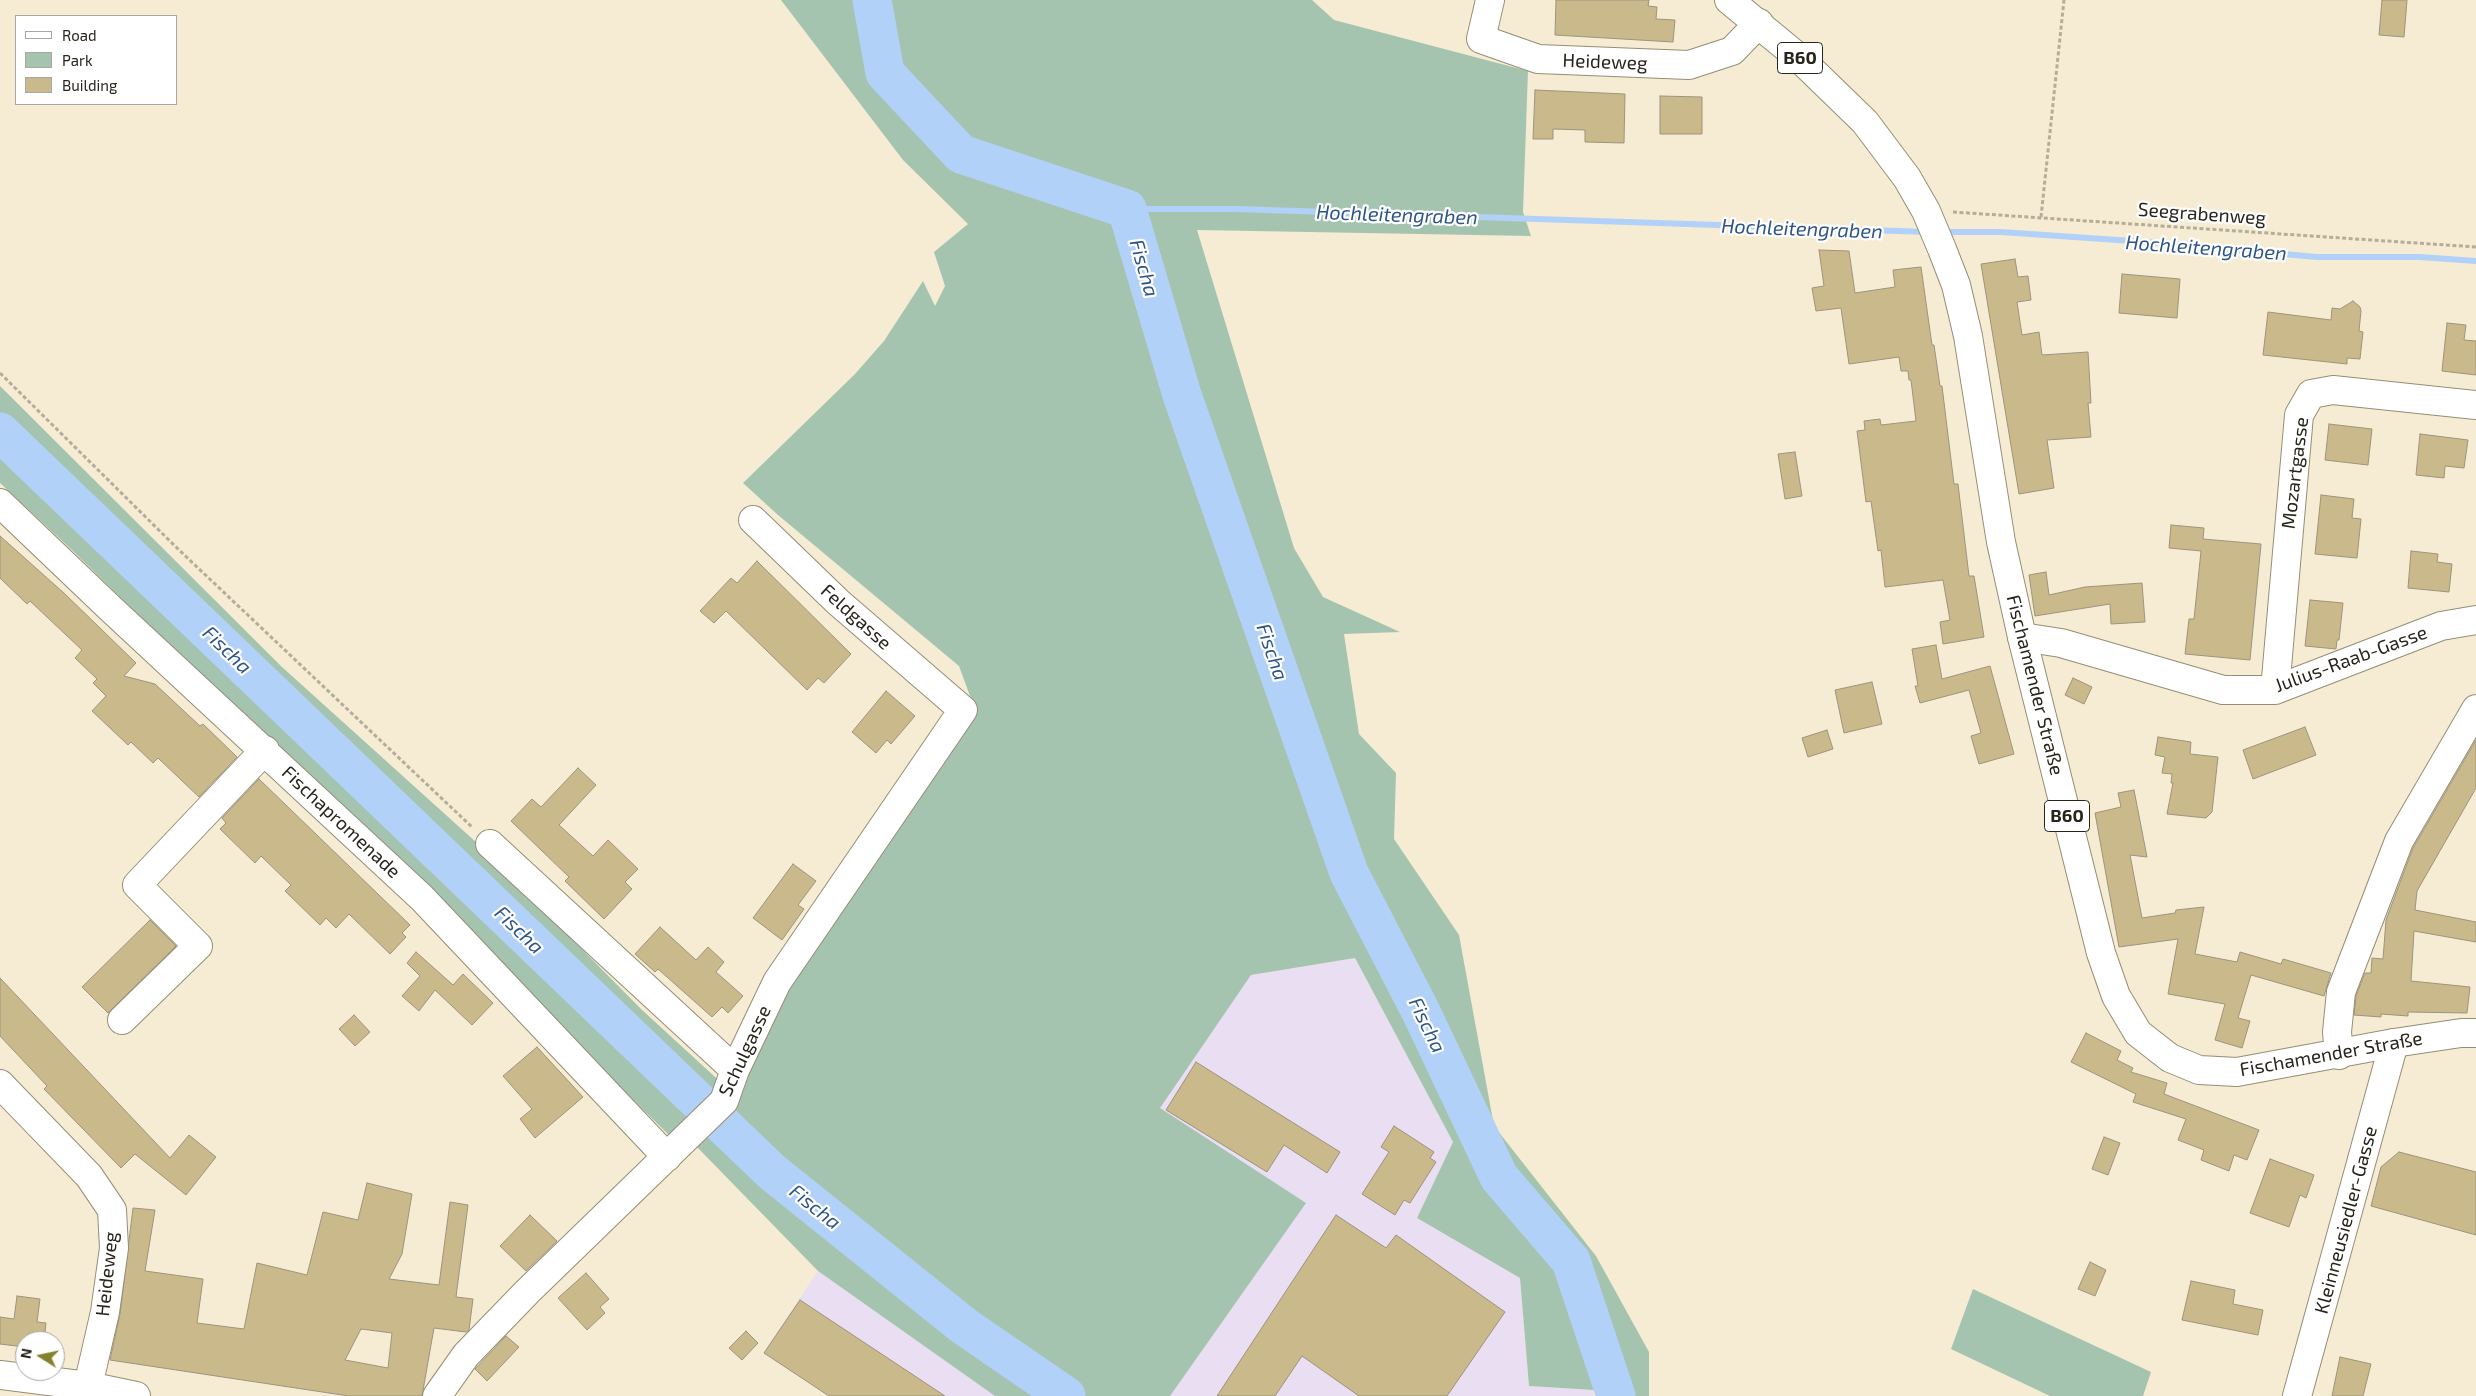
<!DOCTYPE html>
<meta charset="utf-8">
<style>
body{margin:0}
#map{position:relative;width:2476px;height:1396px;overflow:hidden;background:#f5ecd3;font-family:"Exo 2",sans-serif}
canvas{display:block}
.legend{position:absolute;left:15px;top:15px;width:162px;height:90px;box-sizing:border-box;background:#fff;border:1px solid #a9a7a4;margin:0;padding:6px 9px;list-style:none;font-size:15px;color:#27241b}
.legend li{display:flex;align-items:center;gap:10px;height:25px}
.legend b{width:25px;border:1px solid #a9a7a4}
.north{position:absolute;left:15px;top:1331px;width:50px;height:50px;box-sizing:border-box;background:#fff;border:1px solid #a9a7a4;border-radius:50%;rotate:280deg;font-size:14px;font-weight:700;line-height:20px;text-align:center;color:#27241b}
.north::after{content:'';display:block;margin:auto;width:18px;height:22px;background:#85822b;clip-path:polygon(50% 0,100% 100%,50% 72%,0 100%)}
</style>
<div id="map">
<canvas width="2476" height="1396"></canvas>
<ul class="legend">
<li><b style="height:6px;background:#fff"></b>Road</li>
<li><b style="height:14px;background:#a5c4b0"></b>Park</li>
<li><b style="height:14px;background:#cab98a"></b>Building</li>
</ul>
<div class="north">N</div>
</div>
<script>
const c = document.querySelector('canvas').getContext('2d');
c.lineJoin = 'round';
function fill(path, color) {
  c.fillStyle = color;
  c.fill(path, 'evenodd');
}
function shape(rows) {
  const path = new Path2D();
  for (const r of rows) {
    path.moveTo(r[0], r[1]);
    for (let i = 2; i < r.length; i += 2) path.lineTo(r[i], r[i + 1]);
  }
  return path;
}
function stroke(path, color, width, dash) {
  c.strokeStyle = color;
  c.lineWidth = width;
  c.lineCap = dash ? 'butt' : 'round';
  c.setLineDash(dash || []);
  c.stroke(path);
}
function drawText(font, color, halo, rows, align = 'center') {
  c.font = font + ' "Exo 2",sans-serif';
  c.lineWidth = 4.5;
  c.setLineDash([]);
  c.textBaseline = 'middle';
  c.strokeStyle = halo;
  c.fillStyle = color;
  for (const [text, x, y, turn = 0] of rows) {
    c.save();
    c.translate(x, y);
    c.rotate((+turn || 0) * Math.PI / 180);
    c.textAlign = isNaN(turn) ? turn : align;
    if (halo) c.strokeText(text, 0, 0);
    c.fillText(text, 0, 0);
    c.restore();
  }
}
const industrial = shape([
 [1355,958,1453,1142,1417,1218,1520,1278,1529,1386,1594,1390,1593,1396,1170,1396,1207,1343,1159,1108,1251,975],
 [818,1271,995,1396,830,1396,763,1353]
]);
const green = shape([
 [781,0,1312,0,1334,20,1528,71,1523,212,1531,236,1197,230,1294,548,1323,597,1400,632,1344,634,1359,734,1396,773,1394,839,1459,935,1494,1126,1596,1256,1649,1352,1649,1396,1621,1396,1623,1383,1594,1390,1529,1386,1520,1278,1417,1218,1453,1142,1355,958,1251,975,1160,1108,1306,1203,1170,1396,995,1396,818,1271,696,1146,668,1134,73,551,0,483,0,386,282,667,477,843,641,1009,726,1087,797,974,977,715,959,666,778,515,743,483,855,374,884,341,923,281,935,306,945,286,934,252,968,224,903,160],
 [1973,1289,2151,1372,2143,1396,2050,1396,1951,1349]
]);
const stream = shape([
 [1127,209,1237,209,1928,232],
 [1943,232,2001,232,2147,242,2317,257,2420,257,2476,261]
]);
const river = shape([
 [872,0,885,73,961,154,1127,209,1182,395,1349,873,1421,1012,1499,1177,1571,1261,1616,1396],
 [0,432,772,1172,964,1326,1066,1396]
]);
const building = shape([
 [1556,0,1649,0,1648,6,1657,7,1656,19,1675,20,1673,42,1555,35,1556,0],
 [2382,0,2407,0,2404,37,2379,35,2382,0],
 [1535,90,1625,94,1624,143,1585,142,1585,130,1553,129,1553,139,1533,139,1535,90],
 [1660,96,1702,97,1702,134,1660,134,1660,96],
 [1819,250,1849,251,1855,293,1895,287,1893,270,1921,267,1932,345,1934,345,1940,386,1942,386,1954,484,1958,484,1969,576,1974,576,1984,637,1943,644,1940,622,1950,620,1943,580,1885,587,1881,550,1878,551,1871,501,1866,502,1857,431,1865,430,1864,421,1880,419,1881,425,1916,421,1911,380,1909,380,1908,371,1901,371,1899,357,1849,364,1841,308,1816,311,1812,288,1824,286,1819,250],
 [2015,259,2018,277,2028,276,2031,300,2017,302,2022,335,2039,332,2042,355,2088,352,2091,403,2088,403,2091,437,2047,440,2054,488,2019,494,1981,264,2015,259],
 [2122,274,2180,279,2177,318,2119,313,2122,274],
 [2353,301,2360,307,2361,311,2359,331,2363,332,2360,359,2347,358,2347,364,2263,355,2268,312,2331,320,2332,308,2340,309,2353,301],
 [2447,323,2466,325,2464,340,2476,341,2476,375,2442,371,2447,323],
 [2329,424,2372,429,2368,465,2325,460,2329,424],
 [2420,434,2468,440,2464,468,2445,466,2444,478,2416,475,2420,434],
 [1795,452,1802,496,1785,499,1778,454,1795,452],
 [2321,495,2354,499,2352,518,2361,519,2357,558,2315,554,2321,495],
 [2171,525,2204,528,2203,539,2261,544,2250,660,2185,654,2189,619,2194,619,2201,551,2169,548,2171,525],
 [0,536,65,594,136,663,124,676,155,684,200,726,203,724,237,757,199,797,158,758,153,763,131,742,128,745,92,711,106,696,93,683,97,679,75,658,82,650,30,601,27,604,0,578,0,536],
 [2411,551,2438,554,2437,562,2452,564,2449,592,2408,588,2411,551],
 [757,561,851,654,824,683,818,678,807,690,726,611,714,623,700,611,731,578,737,583,757,561],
 [2046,572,2049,595,2085,587,2142,583,2145,622,2111,624,2110,604,2035,616,2029,575,2046,572],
 [2310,600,2343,603,2339,640,2337,640,2336,649,2305,646,2310,600],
 [1936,645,1942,679,1990,666,2014,754,1979,764,1971,736,1981,733,1969,690,1920,703,1915,686,1918,686,1912,649,1936,645],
 [2073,678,2092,687,2084,704,2065,695,2073,678],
 [1872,682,1882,724,1844,733,1835,690,1872,682],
 [886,691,915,716,891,744,887,740,876,753,852,732,886,691],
 [2305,727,2316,755,2253,779,2243,750,2305,727],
 [1827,730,1833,749,1808,757,1802,738,1827,730],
 [2158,737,2191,742,2190,754,2218,757,2212,812,2206,818,2167,814,2173,783,2171,783,2172,774,2162,773,2165,757,2155,755,2158,737],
 [2476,740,2476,788,2417,891,2415,910,2476,922,2476,942,2414,931,2411,981,2470,987,2467,1013,2408,1012,2408,1016,2381,1014,2381,1017,2354,1015,2356,996,2365,973,2371,973,2372,958,2383,959,2386,920,2413,848,2476,740],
 [578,768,596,785,559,825,593,856,608,840,638,869,625,882,632,889,604,919,565,881,569,877,511,821,532,799,541,807,578,768],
 [259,779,410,925,402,933,406,937,390,954,349,914,336,928,326,918,320,925,285,891,291,885,261,856,255,863,220,829,226,823,222,818,259,779],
 [2134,790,2147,857,2130,855,2142,918,2175,913,2176,910,2204,907,2195,954,2237,962,2240,952,2281,964,2283,959,2331,973,2324,996,2251,975,2238,1018,2250,1021,2242,1048,2215,1040,2225,1004,2168,994,2178,939,2119,947,2095,813,2121,807,2118,793,2134,790],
 [793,864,816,881,798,905,804,909,782,940,753,918,793,864],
 [150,920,176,946,108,1013,82,987,150,920],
 [660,927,696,960,708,947,724,962,716,972,743,996,728,1013,722,1007,712,1017,658,969,655,972,635,954,660,927],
 [416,952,453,985,463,974,493,1003,472,1025,435,990,419,1011,402,996,420,976,407,963,416,952],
 [0,978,170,1158,189,1135,216,1157,186,1195,135,1154,121,1168,44,1089,47,1086,0,1036,0,978],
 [354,1015,370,1032,355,1046,339,1029,354,1015],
 [2086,1033,2121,1051,2117,1060,2133,1068,2131,1072,2167,1083,2164,1094,2259,1130,2247,1160,2234,1155,2229,1171,2201,1160,2204,1150,2178,1140,2186,1119,2133,1102,2136,1094,2071,1062,2086,1033],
 [537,1047,583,1097,535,1138,520,1119,532,1109,503,1076,537,1047],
 [1196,1062,1340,1152,1327,1173,1284,1145,1267,1172,1166,1110,1196,1062],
 [1394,1126,1434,1152,1430,1158,1436,1162,1410,1203,1404,1200,1395,1215,1362,1194,1389,1152,1381,1147,1394,1126],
 [2104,1137,2120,1143,2108,1175,2092,1169,2104,1137],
 [2399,1152,2476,1172,2476,1235,2371,1206,2381,1167,2399,1152],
 [2270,1159,2314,1175,2306,1198,2300,1195,2289,1227,2250,1213,2270,1159],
 [367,1183,412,1194,402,1254,389,1279,439,1285,450,1202,468,1205,456,1297,473,1299,469,1330,466,1332,434,1328,422,1396,349,1396,110,1360,120,1314,133,1208,155,1210,145,1271,203,1279,197,1323,244,1329,257,1263,307,1275,323,1212,358,1220,367,1183],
 [361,1329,392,1333,388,1368,345,1360,361,1329],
 [530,1215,557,1241,526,1271,500,1246,530,1215],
 [1336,1215,1386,1248,1396,1235,1505,1312,1447,1396,1359,1396,1302,1356,1275,1396,1217,1396,1336,1215],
 [2090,1262,2106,1270,2095,1296,2078,1289,2090,1262],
 [586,1273,609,1299,600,1307,605,1313,587,1330,558,1298,586,1273],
 [2191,1281,2235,1290,2233,1304,2263,1310,2258,1335,2182,1320,2191,1281],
 [17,1296,40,1299,37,1322,46,1323,44,1341,25,1341,25,1347,0,1344,0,1317,14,1319,17,1296],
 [800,1300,945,1396,829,1396,764,1353,800,1300],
 [746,1331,758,1343,742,1360,729,1348,746,1331],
 [506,1336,519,1347,487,1381,475,1369,506,1336],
 [2340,1357,2371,1364,2363,1396,2332,1396,2340,1357]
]);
const path = shape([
 [1953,212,2476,247],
 [2041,217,2064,0],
 [0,373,178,549,473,828]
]);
const minor = shape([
 [1490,0,1481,39,1538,59,1689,65,1732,51,1759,23],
 [0,503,111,609,422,898,667,1157],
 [2022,637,2061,643,2223,690,2275,690,2441,626,2476,620],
 [2275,690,2299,415,2311,394,2333,390,2476,405],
 [490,844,735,1070],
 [122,1020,198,946,137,885,265,750],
 [2339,1055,2337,1032,2341,992,2399,841,2476,709],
 [0,1084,89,1176,112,1210,114,1248,105,1312,88,1386],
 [437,1396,466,1355,528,1291,724,1101,735,1070,777,982,963,710,838,602,753,520],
 [2297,1396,2394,1043]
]);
const major = shape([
 [1729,0,1798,57,1865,122,1907,178,1926,211,1942,249,1956,285,1968,336,2001,542,2022,637,2101,953,2116,996,2138,1033,2170,1058,2199,1070,2237,1072,2394,1043,2461,1033,2476,1033],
 [0,1375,88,1386,136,1396]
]);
const shields = [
 [1800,58,45],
 [2067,816,45]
];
const shieldNames = [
 ["B60",1800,58],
 ["B60",2067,816]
];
const streetNames = [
 ["Heideweg",1605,62,2],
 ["Seegrabenweg",2202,214,4],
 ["Mozartgasse",2295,473,-83],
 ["Feldgasse",856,617,42],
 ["Julius-Raab-Gasse",2351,659,-20],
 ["Fischamender Straße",2035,685,76],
 ["Fischapromenade",341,822,43],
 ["Schulgasse",745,1051,-65],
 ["Fischamender Straße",2331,1054,-10],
 ["Kleinneusiedler-Gasse",2346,1220,-75],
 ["Heideweg",107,1274,-84]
];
const waterNames = [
 ["Hochleitengraben",1397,215,2],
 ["Hochleitengraben",1802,229,2],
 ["Hochleitengraben",2206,248,4],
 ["Fischa",1144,268,74],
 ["Fischa",227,650,44],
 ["Fischa",1272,652,71],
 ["Fischa",519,930,44],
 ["Fischa",1427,1025,64],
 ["Fischa",815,1207,39]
];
fill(industrial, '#e9def2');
fill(green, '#a5c4b0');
stroke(stream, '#b2d1f8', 6);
stroke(river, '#b2d1f8', 39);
fill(building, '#cab98a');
stroke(building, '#9c947d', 1);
stroke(minor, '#958d76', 30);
stroke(major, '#958d76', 30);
stroke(path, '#b4ad99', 3, [4, 2.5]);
stroke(minor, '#fff', 28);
stroke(major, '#fff', 28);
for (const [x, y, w] of shields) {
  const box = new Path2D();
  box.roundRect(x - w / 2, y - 15.5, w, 31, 4);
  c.fillStyle = '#fff';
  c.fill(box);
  stroke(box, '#27241b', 1);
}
drawText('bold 18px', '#27241b', null, shieldNames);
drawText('19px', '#27241b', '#fff', streetNames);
drawText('italic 20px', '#2e5588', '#fff', waterNames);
</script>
